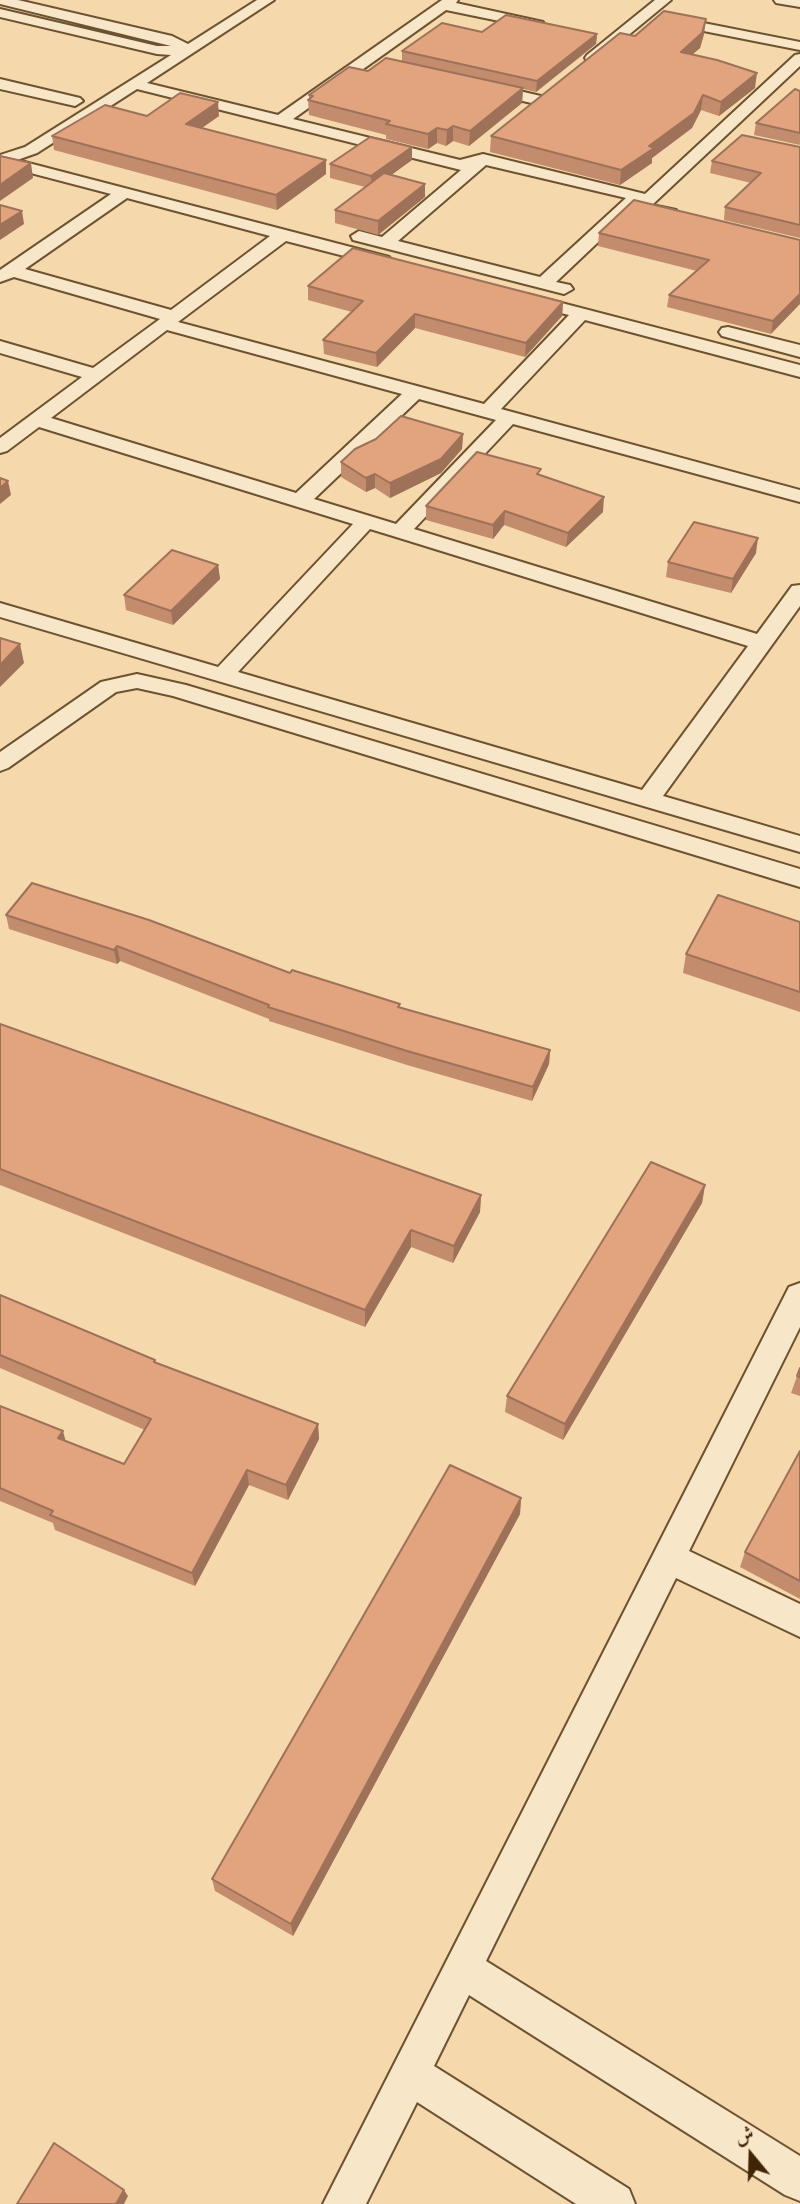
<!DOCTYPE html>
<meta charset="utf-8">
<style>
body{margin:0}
#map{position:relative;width:800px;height:2204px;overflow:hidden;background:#f5d8ac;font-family:"IM FELL Double Pica",Amiri,serif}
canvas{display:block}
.north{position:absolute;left:716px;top:2120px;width:70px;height:70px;-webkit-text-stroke:5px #f8e6c9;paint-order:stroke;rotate:341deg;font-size:19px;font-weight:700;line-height:28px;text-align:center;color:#402506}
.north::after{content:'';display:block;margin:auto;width:24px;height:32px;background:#402506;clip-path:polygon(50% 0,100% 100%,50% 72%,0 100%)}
</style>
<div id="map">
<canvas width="800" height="2204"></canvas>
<div class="north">ش</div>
</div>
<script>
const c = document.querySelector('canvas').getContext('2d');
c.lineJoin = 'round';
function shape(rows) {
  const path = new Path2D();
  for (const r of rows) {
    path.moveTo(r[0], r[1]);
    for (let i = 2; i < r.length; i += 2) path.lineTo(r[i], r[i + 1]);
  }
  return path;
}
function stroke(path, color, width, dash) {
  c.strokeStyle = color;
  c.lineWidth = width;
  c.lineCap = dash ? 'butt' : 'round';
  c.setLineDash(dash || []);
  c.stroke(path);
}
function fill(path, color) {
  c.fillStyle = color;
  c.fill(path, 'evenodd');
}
const minor = shape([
 [0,0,18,0,172,36,188,44,257,0,274,0,147,83,278,115,442,0,458,0,456,3,543,22,545,25,538,29,446,10,293,119,460,160,483,154,645,194,795,55,800,54,800,66,652,205,676,210,678,214,676,218,670,219,633,209,556,282,570,285,573,289,564,294,353,240,351,236,359,231,382,237,461,170,137,89,37,153,17,160,389,257,392,261,383,266,286,241,178,322,484,404,569,315,521,303,518,299,521,295,527,294,800,365,800,377,585,320,501,409,800,490,800,502,513,424,414,529,757,634,792,586,800,585,800,606,663,796,800,836,800,852,0,617,0,603,218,667,353,524,39,427,7,451,0,453,0,438,82,377,0,353,0,341,93,368,160,319,14,277,0,282,0,270,111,194,0,165,0,155,25,147,171,55,157,54,0,17,0,9,157,46,171,46,0,4,0,0],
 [486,165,626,198,540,277,398,241,486,165],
 [127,198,270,236,171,310,25,269,127,198],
 [167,330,402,394,296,493,51,418,167,330],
 [419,399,496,420,396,524,314,499,419,399],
 [370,529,393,536,748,646,642,790,238,672,370,529],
 [655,0,671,0,597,61,587,61,585,58,587,55,655,0],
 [774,0,800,0,800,7,776,3,774,0],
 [668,16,800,42,800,50,663,23,663,17,668,16],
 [0,79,80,98,83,101,75,106,0,89,0,79],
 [485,83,545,97,548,100,540,105,480,91,477,88,480,85,485,83],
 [728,327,800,345,800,357,722,336,719,332,722,328,728,327],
 [137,674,186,685,800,869,800,887,173,696,137,688,116,692,8,768,0,771,0,752,101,682,137,674],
 [800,1283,800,1327,689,1551,800,1604,800,1637,676,1578,486,1961,800,2156,800,2201,785,2195,469,1995,434,2066,629,2189,635,2204,576,2204,417,2102,366,2204,323,2204,789,1287,800,1283]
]);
const wall = shape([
 [482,32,597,34,596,44,536,92,523,89,522,103,469,146,453,141,446,146,437,143,428,149,386,139,386,135,309,115,308,100,309,99,309,95,368,71,402,62,402,51],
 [704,34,700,48,693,54,755,88,719,116,701,110,692,128,652,158,652,163,620,185,490,152,491,136,635,36],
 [800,91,800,145,754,135,756,123],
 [147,116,219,116,202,128,326,174,277,210,54,150,52,136],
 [800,147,800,238,724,220,725,207,751,183,710,173,712,161],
 [412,160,391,175,425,197,399,218,378,235,335,223,335,210,365,187,330,178,330,164],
 [599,233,800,240,771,334,667,307,669,295,697,271,598,246],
 [308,286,563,302,562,316,525,357,415,328,377,367,324,354,323,340,352,312,308,300],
 [463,434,462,449,441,473,390,498,375,488,366,492,341,477,341,462],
 [541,476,603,512,566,547,504,525,493,539,426,520,426,506],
 [756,553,731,593,666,577,668,562],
 [218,565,220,579,173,625,126,610,124,595],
 [6,915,290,973,400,1008,550,1050,549,1064,532,1101,407,1065,269,1021,269,1019,120,961,117,964,9,929],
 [800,922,800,1012,683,973,686,954],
 [0,1024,481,1195,480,1212,453,1263,411,1247,365,1327,0,1185],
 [705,1185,702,1203,563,1440,505,1412,507,1396],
 [0,1295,156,1363,318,1424,319,1439,288,1500,249,1485,195,1586,55,1530,53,1523,0,1501,0,1406,66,1441,124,1464,145,1430,0,1368],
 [800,1368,800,1396,791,1393],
 [800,1451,800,1599,740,1567,745,1552],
 [521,1498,520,1514,293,1936,215,1891,212,1879]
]);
const shadedWall = shape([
 [706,19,704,34,700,48,679,66,681,52],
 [597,34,596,44,536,92,537,81],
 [757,73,755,88,719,116,721,102],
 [523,88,522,103,469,146,470,131],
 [703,95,701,110,692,128,652,158,652,163,620,185,621,170],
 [218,102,219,116,187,138,186,124],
 [453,126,453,141,446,146,447,130],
 [437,128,437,143,428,149,428,134],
 [412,147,412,160,372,189,371,176],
 [326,160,326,174,277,210,276,195],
 [31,163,33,178,0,201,0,185],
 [425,184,425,197,378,235,378,221],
 [22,211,24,224,0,240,0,225],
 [800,294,800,304,771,334,773,321],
 [563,302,562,316,525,357,526,343],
 [415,314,415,328,377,367,376,353],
 [463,434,462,449,441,473,390,498,390,483],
 [375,474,375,488,366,492,366,478],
 [8,481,11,495,0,504,0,488],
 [604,497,603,512,566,547,568,533],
 [505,511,504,525,493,539,493,525],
 [758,538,756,553,731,593,733,579],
 [218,565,220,579,173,625,171,611],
 [20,644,24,663,0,687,0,665],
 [117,946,120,961,117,964,114,950],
 [550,1050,549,1064,532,1101,533,1087],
 [705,1185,702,1203,563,1440,565,1424],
 [481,1195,480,1212,453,1263,454,1246],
 [411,1230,411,1247,365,1327,365,1310],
 [318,1424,319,1439,288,1500,286,1485],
 [63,1431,67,1446,58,1438],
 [247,1470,249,1485,195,1586,192,1573],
 [521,1498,520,1514,293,1936,291,1924],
 [124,2190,128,2196,124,2204,116,2204]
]);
const building = shape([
 [664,11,706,19,702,33,681,52,717,60,757,73,721,102,703,95,694,113,649,146,654,148,621,170,491,136,620,33,635,36,664,11],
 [506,15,597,34,537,81,402,51,442,23,482,32,506,15],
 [386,58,523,88,470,131,453,126,447,130,437,128,428,134,386,124,390,121,308,100,313,96,309,95,349,67,368,71,386,58],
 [795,89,800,91,800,133,756,123,795,89],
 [180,93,218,102,186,124,326,160,276,195,52,136,105,105,147,116,180,93],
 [742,135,800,147,800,225,725,207,761,173,712,161,742,135],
 [370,137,412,147,371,176,330,164,370,137],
 [0,156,31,163,0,185,0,156],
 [384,173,425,184,378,221,335,210,384,173],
 [634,200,800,240,800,294,773,321,669,295,709,260,599,233,634,200],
 [0,205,22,211,0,225,0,205],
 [353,248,563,302,526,343,415,314,376,353,323,340,363,301,308,286,353,248],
 [401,416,463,434,441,459,390,483,375,474,366,478,341,462,355,449,376,439,401,416],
 [477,452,541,469,537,474,604,497,568,533,505,511,493,525,426,506,477,452],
 [0,478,8,481,0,488,0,478],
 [694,522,758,538,733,579,668,562,694,522],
 [172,550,218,565,171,611,124,595,172,550],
 [0,638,20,644,0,665,0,638],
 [32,883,149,920,290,973,292,970,400,1004,398,1007,550,1050,533,1087,407,1051,268,1007,269,1005,117,946,114,950,6,915,32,883],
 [718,895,800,922,800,992,686,954,718,895],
 [0,1024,481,1195,454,1246,411,1230,365,1310,0,1169,0,1024],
 [651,1162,705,1185,565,1424,507,1396,651,1162],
 [0,1295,155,1360,154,1362,318,1424,286,1485,247,1470,192,1573,50,1515,53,1511,0,1488,0,1406,63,1431,58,1438,124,1464,151,1419,0,1355,0,1295],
 [800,1368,800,1377,797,1376,800,1368],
 [800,1451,800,1581,745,1552,800,1451],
 [450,1465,521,1498,291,1924,212,1879,450,1465],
 [54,2143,124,2190,116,2204,17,2204,54,2143]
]);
stroke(minor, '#6d5230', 4);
fill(minor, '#f8e6c9');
fill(wall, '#c28c6d');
fill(shadedWall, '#9e7259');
fill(building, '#e2a37f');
stroke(building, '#9e7259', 2);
</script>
